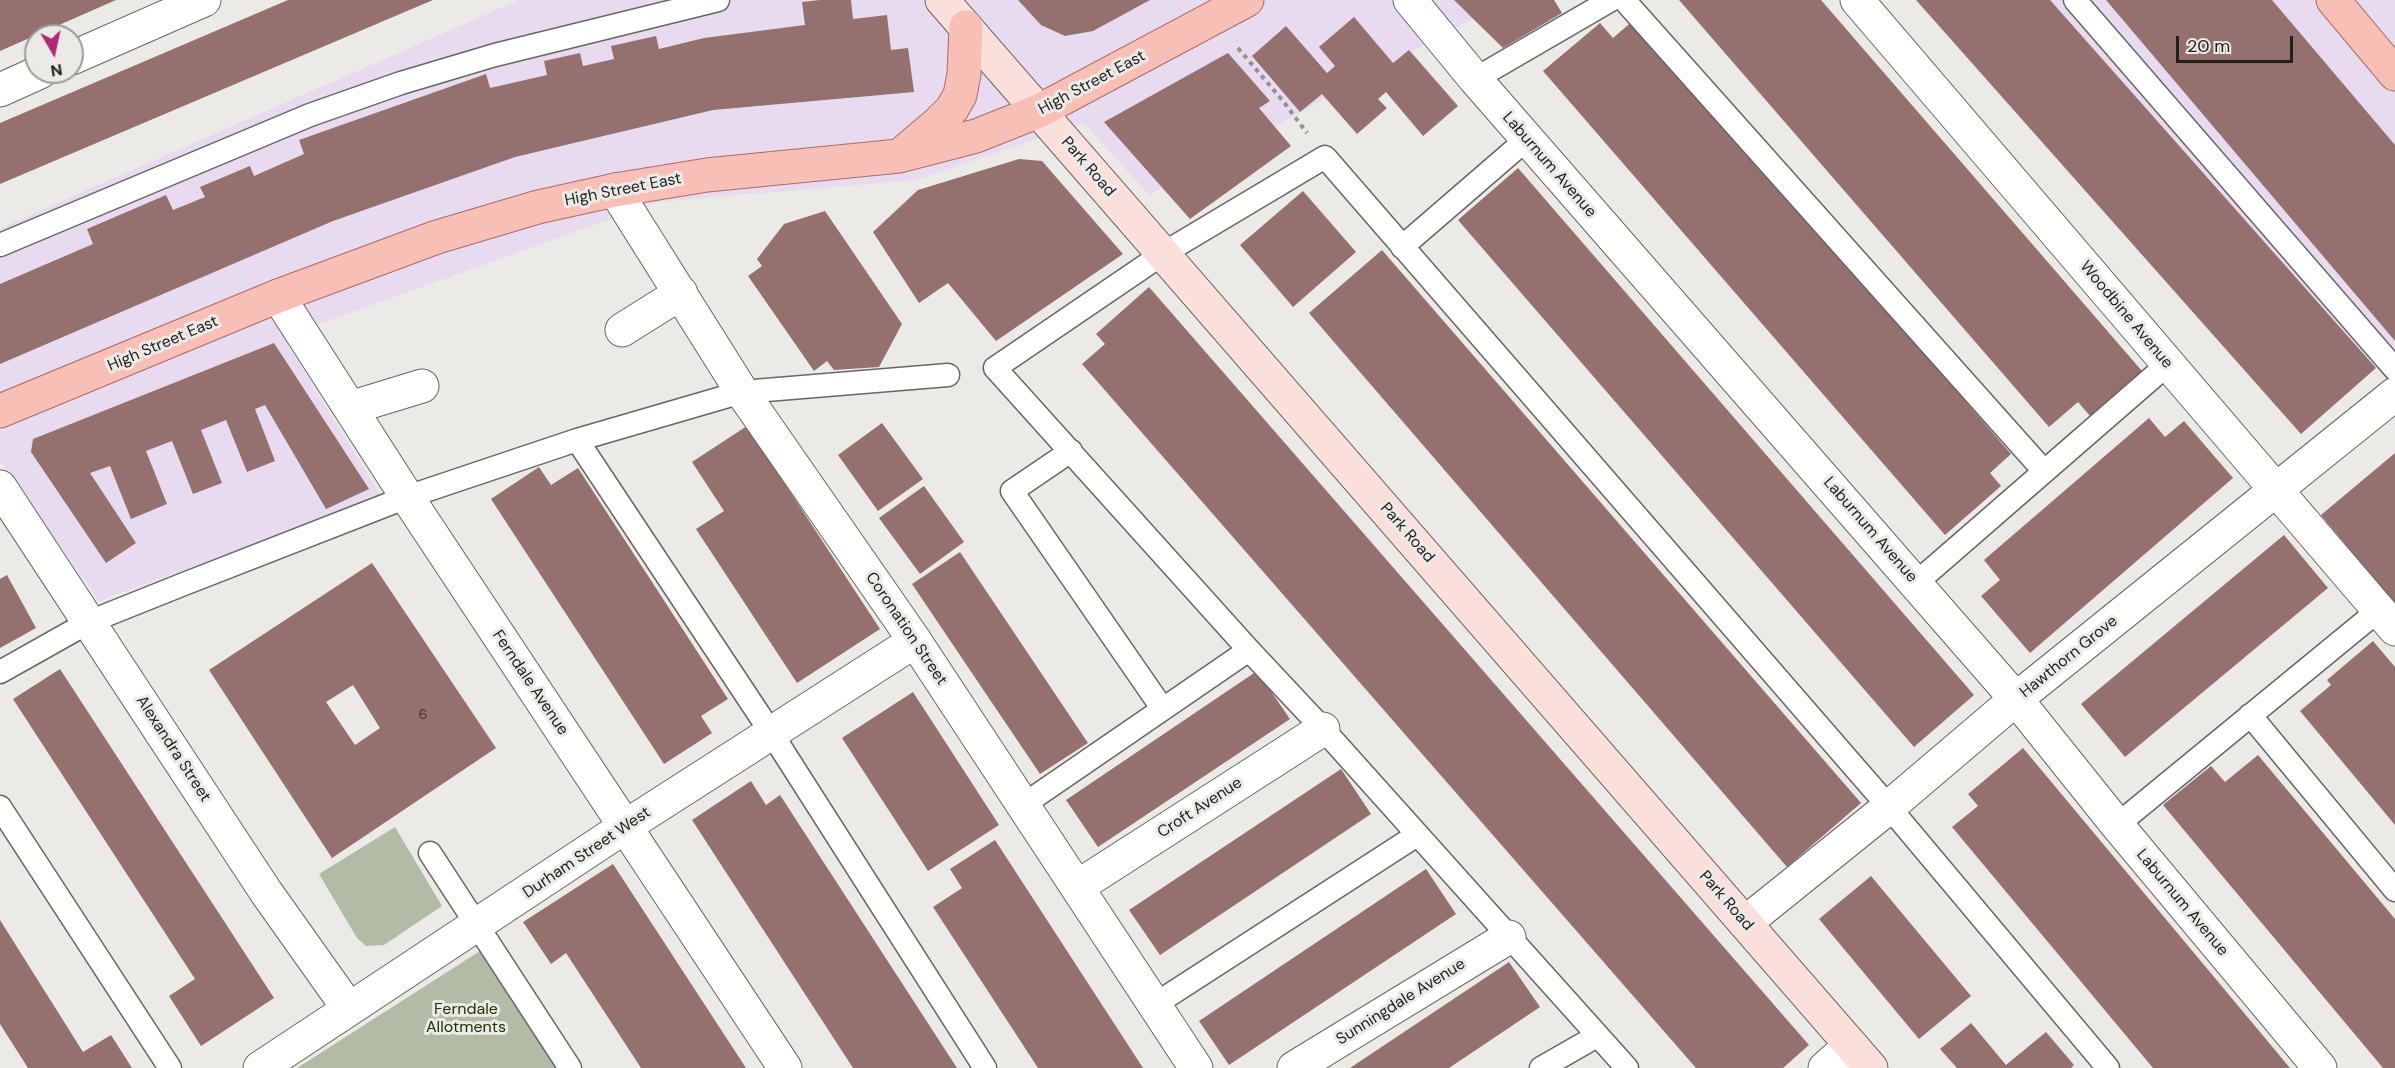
<!DOCTYPE html>
<style>
body{margin:0}
#map{position:relative;width:2395px;height:1068px;overflow:hidden;background:#eceae7;font-family:"DM Sans",sans-serif}
canvas{display:block}
.north{position:absolute;left:24px;top:24px;width:60px;height:60px;box-sizing:border-box;background:#eceae7;border:2px solid #9b9a97;border-radius:50%;rotate:171deg;font-size:16px;font-weight:700;line-height:24px;text-align:center;color:#212120}
.north::after{content:'';display:block;margin:auto;width:21px;height:27px;background:#ae2a73;clip-path:polygon(50% 0,100% 100%,50% 72%,0 100%)}
.scale{position:absolute;left:2176px;top:36px;width:117px;height:27px;box-sizing:border-box;border:3px solid #212120;border-top:0;padding-left:8px;font-size:18px;line-height:21px;white-space:nowrap;color:#212120;-webkit-text-stroke:4px #eceae7;paint-order:stroke}
</style>
<div id="map">
<canvas width="2395" height="1068"></canvas>
<div class="north">N</div>
<div class="scale">20 m</div>
</div>
<script>
const c = document.querySelector('canvas').getContext('2d');
c.lineJoin = 'round';
function fill(path, color) {
  c.fillStyle = color;
  c.fill(path, 'evenodd');
}
function shape(rows) {
  const path = new Path2D();
  for (const r of rows) {
    path.moveTo(r[0], r[1]);
    for (let i = 2; i < r.length; i += 2) path.lineTo(r[i], r[i + 1]);
  }
  return path;
}
function stroke(path, color, width, dash) {
  c.strokeStyle = color;
  c.lineWidth = width;
  c.lineCap = dash ? 'butt' : 'round';
  c.setLineDash(dash || []);
  c.stroke(path);
}
function drawText(font, color, halo, rows, align = 'center') {
  c.font = font + ' "DM Sans",sans-serif';
  c.lineWidth = 6;
  c.setLineDash([]);
  c.textBaseline = 'middle';
  c.strokeStyle = halo;
  c.fillStyle = color;
  for (const [text, x, y, turn = 0] of rows) {
    c.save();
    c.translate(x, y);
    c.rotate((+turn || 0) * Math.PI / 180);
    c.textAlign = isNaN(turn) ? turn : align;
    if (halo) c.strokeText(text, 0, 0);
    c.fillText(text, 0, 0);
    c.restore();
  }
}
const commercial = shape([
 [519,0,1507,0,1149,195,1084,123,916,180,658,202,283,337,382,497,99,601,0,461,0,228],
 [2035,0,2395,0,2395,371,2386,379]
]);
const green = shape([
 [395,827,442,906,384,945,366,946,357,938,319,874],
 [480,951,556,1068,297,1068]
]);
const building = shape([
 [0,0,116,0,0,51],
 [288,0,433,0,0,184,0,123],
 [820,0,851,0,853,19,887,15,891,50,908,48,914,92,713,110,515,157,333,221,0,364,0,284,93,244,87,229,166,195,173,210,205,197,200,187,250,166,254,176,304,154,299,140,486,74,490,88,547,75,544,61,580,53,583,66,614,59,611,46,656,36,659,49,704,38,805,25,802,2],
 [1018,0,1150,0,1093,31,1065,36,1041,25],
 [1454,0,1554,0,1562,13,1503,48],
 [1679,0,1821,0,2142,371,2090,416,2078,402,2049,427],
 [1916,0,2050,0,2376,368,2301,434],
 [2106,0,2272,0,2395,145,2395,341],
 [1354,17,1393,63,1409,50,1458,106,1423,136,1386,92,1378,99,1387,108,1357,134,1322,94,1300,112,1252,56,1286,26,1327,73,1335,66,1319,47],
 [1635,19,2011,454,1990,473,2001,486,1945,535,1543,71,1600,23,1613,38],
 [1228,53,1270,101,1259,108,1291,146,1190,219,1104,122],
 [1019,159,1042,161,1123,254,996,341,948,283,919,303,873,232,918,190],
 [1518,168,1974,695,1914,747,1458,220],
 [1303,191,1356,252,1293,307,1240,245],
 [825,211,902,324,879,367,834,370,827,361,814,371,748,276,762,266,757,259,784,224],
 [1382,250,1861,803,1787,867,1309,313],
 [1149,287,1809,1045,1783,1068,1696,1068,1082,364,1105,344,1096,334],
 [274,343,369,489,326,509,265,405,255,409,275,461,247,472,226,420,201,430,222,483,193,494,172,441,146,451,167,504,131,519,110,466,90,473,136,543,106,563,31,452,33,439],
 [2149,418,2165,437,2184,421,2233,478,2030,653,1981,596,2000,580,1984,560],
 [882,423,923,479,878,511,838,455],
 [747,426,880,629,797,683,696,529,724,511,692,462],
 [2395,453,2395,604,2321,515],
 [539,467,551,485,578,468,728,699,701,716,712,733,664,764,491,499],
 [924,486,964,542,920,574,879,518],
 [2284,535,2328,588,2125,757,2081,704],
 [960,552,1088,743,1040,774,912,584],
 [372,563,496,748,332,858,209,670],
 [353,685,380,728,355,745,326,702],
 [7,575,36,628,0,648,0,579],
 [2373,641,2395,667,2395,825,2300,711,2331,685,2327,680],
 [60,669,274,998,201,1046,169,996,195,979,13,699],
 [1257,671,1290,719,1098,847,1066,800],
 [913,692,999,825,928,871,842,738],
 [2023,748,2290,1068,2153,1068,1952,827,1978,806,1968,794],
 [2258,755,2395,919,2395,1068,2383,1068,2163,805,2211,766,2225,782],
 [1341,769,1371,814,1160,955,1129,910],
 [751,781,766,805,780,795,957,1068,853,1068,692,820],
 [995,840,1143,1068,1038,1068,933,907,962,888,950,869],
 [613,864,746,1068,641,1068,566,953,551,964,523,922],
 [1426,869,1456,914,1229,1065,1199,1021],
 [1871,876,1971,996,1919,1039,1819,919],
 [0,920,83,1052,111,1035,132,1068,28,1068,0,1024],
 [1509,962,1540,1007,1449,1068,1350,1068],
 [1971,1023,2006,1065,2046,1032,2074,1065,2071,1068,1957,1068,1940,1049]
]);
const path = shape([
 [1238,48,1283,101,1307,133]
]);
const lane = shape([
 [1624,0,2044,471],
 [2075,0,2395,369],
 [1475,79,1611,0],
 [0,245,310,115,401,83,495,55,718,0],
 [1402,247,1527,139],
 [577,440,772,734,985,1068],
 [1071,451,1012,491,1162,708],
 [1916,583,2168,364],
 [0,672,89,622,184,584,407,497,577,440,742,392,948,375],
 [2250,715,2395,890],
 [1023,805,1249,650],
 [0,807,170,1068],
 [2117,825,2379,610],
 [430,853,570,1068],
 [1154,1005,1417,835],
 [1541,1068,1597,1036],
 [1627,1068,1323,729,1249,650,995,368,1164,253,1325,157,1889,807,2108,1068]
]);
const street = shape([
 [1410,0,1475,79,2016,699,2117,825,2320,1068],
 [1857,0,2395,629],
 [72,58,204,0],
 [0,90,40,72],
 [615,190,742,392,915,641,1196,1068],
 [278,296,407,497,785,1068],
 [622,330,681,293],
 [350,408,422,386],
 [0,487,266,892,349,1009],
 [1077,887,1323,729],
 [1745,923,1889,807,2016,699,2395,394],
 [260,1068,626,826,915,641],
 [1294,1068,1509,937],
 [1825,1068,1851,1045]
]);
const secondary = shape([
 [942,0,1871,1068]
]);
const primary = shape([
 [2333,0,2395,74],
 [905,151,938,123,952,109,960,95,964,74,966,27],
 [0,411,278,296,437,237,538,207,615,190,707,175,899,156,976,136,1039,111,1247,0]
]);
const numberNames = [
 ["6",423,715]
];
const streetNames = [
 ["High Street East",1092,83,-28],
 ["Laburnum Avenue",1549,165,49],
 ["Park Road",1088,167,49],
 ["High Street East",623,190,-11],
 ["Woodbine Avenue",2126,315,50],
 ["High Street East",163,344,-23],
 ["Laburnum Avenue",1870,530,49],
 ["Park Road",1407,533,49],
 ["Coronation Street",906,629,56],
 ["Hawthorn Grove",2069,657,-39],
 ["Ferndale Avenue",530,683,56],
 ["Alexandra Street",173,749,57],
 ["Croft Avenue",1200,808,-33],
 ["Durham Street West",587,853,-34],
 ["Park Road",1726,901,49],
 ["Laburnum Avenue",2182,903,50],
 ["Sunningdale Avenue",1401,1002,-32]
];
const parkNames = [
 ["Ferndale",466,1010],
 ["Allotments",466,1028]
];
fill(commercial, '#e8dbef');
fill(green, '#b2bba6');
fill(building, '#94706f');
stroke(lane, '#676663', 25);
stroke(street, '#676663', 35);
stroke(secondary, '#676663', 35);
stroke(primary, '#aa6c63', 35);
stroke(path, '#949391', 4, [4.5, 4.5]);
stroke(lane, '#fff', 22);
stroke(street, '#fff', 33);
stroke(secondary, '#fbdfdb', 33);
stroke(primary, '#f8bfb7', 33);
drawText('14px', '#3e3534', null, numberNames);
drawText('16px', '#212120', '#eceae7', streetNames);
drawText('16px', '#213000', '#eceae7', parkNames);
</script>
